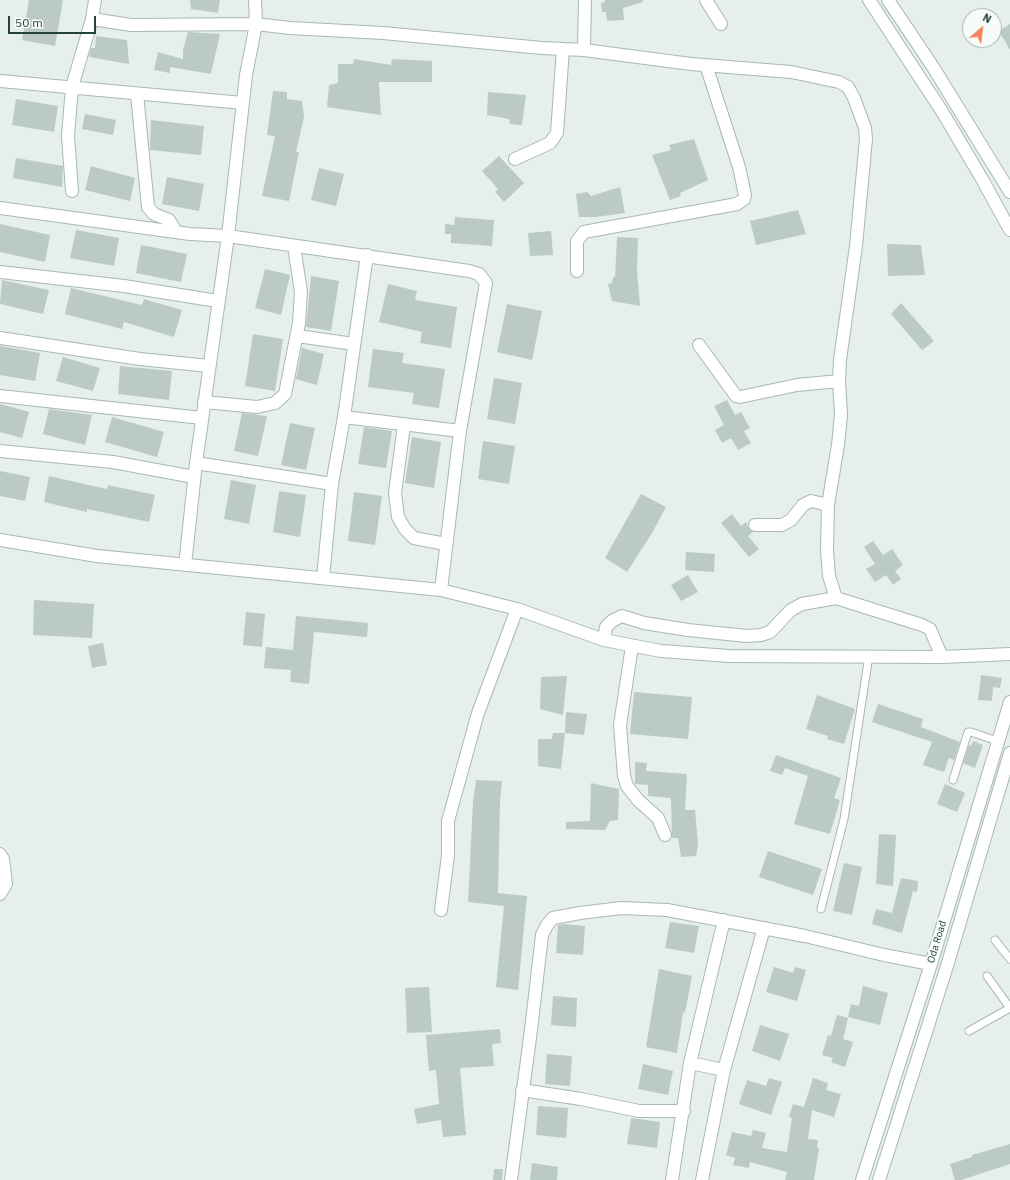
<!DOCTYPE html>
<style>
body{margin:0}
#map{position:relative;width:1010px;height:1180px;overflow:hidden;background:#e6efeb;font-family:"IBM Plex Sans",sans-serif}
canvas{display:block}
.north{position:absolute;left:962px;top:8px;width:40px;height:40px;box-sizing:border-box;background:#f7fbf9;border:1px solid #a3b1ad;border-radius:50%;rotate:28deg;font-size:11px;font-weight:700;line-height:16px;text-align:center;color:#24423a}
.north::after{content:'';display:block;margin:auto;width:14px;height:18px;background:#f4845f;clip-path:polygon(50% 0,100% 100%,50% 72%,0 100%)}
.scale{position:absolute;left:8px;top:16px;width:88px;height:18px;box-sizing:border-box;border:2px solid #24423a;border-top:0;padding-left:5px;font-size:12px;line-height:14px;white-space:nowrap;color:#24423a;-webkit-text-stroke:3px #f7fbf9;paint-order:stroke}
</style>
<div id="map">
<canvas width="1010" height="1180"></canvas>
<div class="north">N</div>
<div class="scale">50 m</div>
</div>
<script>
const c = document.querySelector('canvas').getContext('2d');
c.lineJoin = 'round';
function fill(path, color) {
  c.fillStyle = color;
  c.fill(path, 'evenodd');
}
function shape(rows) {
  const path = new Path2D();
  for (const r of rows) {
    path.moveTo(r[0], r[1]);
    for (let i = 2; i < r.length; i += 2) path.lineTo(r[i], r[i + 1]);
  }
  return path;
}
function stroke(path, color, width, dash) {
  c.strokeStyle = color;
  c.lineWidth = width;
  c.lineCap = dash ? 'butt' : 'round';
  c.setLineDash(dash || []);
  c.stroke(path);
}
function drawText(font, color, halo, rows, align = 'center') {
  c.font = font + ' "IBM Plex Sans",sans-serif';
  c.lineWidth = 4;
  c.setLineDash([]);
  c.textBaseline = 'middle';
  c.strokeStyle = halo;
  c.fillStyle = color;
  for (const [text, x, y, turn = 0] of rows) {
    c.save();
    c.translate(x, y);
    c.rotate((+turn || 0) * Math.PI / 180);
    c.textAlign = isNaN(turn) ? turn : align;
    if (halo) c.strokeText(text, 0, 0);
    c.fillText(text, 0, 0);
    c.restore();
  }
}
const building = shape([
 [29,0,63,0,55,46,22,40],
 [190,0,220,0,218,13,191,9],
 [605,0,643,0,643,2,623,8,624,20,607,21,606,12,602,12,601,3,605,2],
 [1010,24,1010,50,999,31],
 [188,32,220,34,211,74,170,67,170,73,154,70,158,52,183,59,183,50],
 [96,36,127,40,129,64,89,57,91,48,95,48],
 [354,59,391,65,392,59,432,61,432,82,379,82,381,115,327,107,329,85,338,83,338,64,353,64],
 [273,91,287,92,287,99,302,101,304,117,296,152,299,152,289,201,262,196,275,136,267,135],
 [488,92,526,95,522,125,510,124,509,119,487,115],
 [16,99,58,106,54,132,12,125],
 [85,114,116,120,113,135,82,129],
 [151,120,204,126,201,155,150,150],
 [694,139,708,180,680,193,681,196,670,200,652,155,671,150,669,145],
 [499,156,524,183,504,202,495,192,498,189,482,171],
 [16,158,63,166,62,187,13,178],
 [91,166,135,178,130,201,85,190],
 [319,168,344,174,336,206,311,200],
 [167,177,204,184,199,211,162,204],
 [620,187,625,213,596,217,579,217,576,194,587,192,591,196],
 [798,210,806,234,756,245,750,221],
 [455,217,494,220,492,246,451,243,451,234,445,234,445,224,454,225],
 [0,224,50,235,45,262,0,252],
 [76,230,119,238,114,266,70,258],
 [551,231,553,255,530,256,528,233],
 [617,237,638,238,637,270,640,306,612,301,608,284,612,283,613,277,615,277],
 [887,244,921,245,925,275,888,276],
 [141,245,187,254,181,282,136,273],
 [265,269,290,275,281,315,255,308],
 [311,276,339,281,331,331,306,327],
 [2,280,49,290,43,314,0,304],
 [388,284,417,291,415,300,457,307,451,348,420,343,422,332,379,322],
 [71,288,142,305,144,299,182,310,174,337,124,322,122,329,65,314],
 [901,303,934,341,922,350,891,314],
 [507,304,542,311,532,360,497,352],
 [253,334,283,339,275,391,245,386],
 [0,346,40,353,35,381,0,375],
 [302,348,324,354,317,385,296,379],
 [373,349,404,353,402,363,445,369,439,408,412,404,414,393,368,387],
 [63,357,100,368,93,391,56,381],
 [120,366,172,371,169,400,118,394],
 [494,378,522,383,515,424,487,419],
 [727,400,735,415,741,412,750,428,744,431,751,443,738,450,731,438,722,443,715,430,724,425,714,406],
 [0,404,29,412,22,438,0,432],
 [49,409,92,415,85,445,43,434],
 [242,413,267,416,258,456,234,451],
 [112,417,164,432,157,457,105,442],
 [290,423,315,428,306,470,281,465],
 [364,427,392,431,386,468,358,464],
 [412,437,441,442,434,488,405,483],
 [483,441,515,446,509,484,478,479],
 [0,471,30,477,25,501,0,496],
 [49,476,107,489,108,485,155,495,149,522,87,509,87,512,44,502],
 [231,480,256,485,249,524,224,519],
 [279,491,306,495,300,537,273,532],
 [354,492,382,496,375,545,348,541],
 [641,494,666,507,652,533,627,572,605,558],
 [732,514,741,526,746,522,749,529,753,532,748,536,759,549,749,557,721,523],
 [873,541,883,555,892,549,903,565,895,571,901,579,893,585,886,575,875,582,866,569,875,564,864,547],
 [686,552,715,554,714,572,685,570],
 [688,575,698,592,681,601,671,585],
 [34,600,94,604,92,638,33,635],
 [246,612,265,614,262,647,243,645],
 [296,616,368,623,367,637,314,632,309,684,290,682,291,670,264,668,266,647,293,650],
 [103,643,107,665,92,668,88,646],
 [981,675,1002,678,1000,688,993,687,992,701,978,700],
 [567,676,563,715,540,709,541,677],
 [634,692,692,697,688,739,630,734],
 [817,695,855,709,844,744,827,739,828,736,806,729],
 [878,704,923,719,921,727,960,742,954,760,949,758,944,772,923,765,932,742,872,722],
 [566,712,587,714,584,735,565,733],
 [553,733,565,733,561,769,538,766,538,739,552,739],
 [973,741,983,745,975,768,963,763,969,745,971,746],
 [776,755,841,778,834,798,840,800,830,834,794,824,808,776,785,768,782,775,770,771],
 [635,762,647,763,646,771,687,774,685,810,695,810,698,844,696,856,681,857,678,838,672,838,671,798,648,796,648,785,635,784],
 [476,780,502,781,500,802,498,893,527,896,518,990,496,987,504,906,468,902,473,801],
 [591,783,619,789,618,820,610,821,605,830,566,829,566,822,590,821],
 [945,784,965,793,957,812,937,804],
 [879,834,896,835,893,886,876,884],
 [768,851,822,869,813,895,759,877],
 [844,863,862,867,852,915,833,911],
 [901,878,918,881,917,892,913,891,902,933,872,924,876,909,892,913],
 [670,922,699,926,694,953,665,948],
 [563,924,585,926,583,955,556,953,558,925],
 [774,967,793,973,795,967,806,970,797,1001,766,992],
 [659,969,692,976,685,1013,683,1012,677,1053,646,1047],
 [863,986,888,993,880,1025,848,1017,851,1004,859,1006],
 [429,987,432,1032,407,1033,405,988],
 [553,996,577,998,576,1027,551,1025],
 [837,1015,848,1018,843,1039,853,1042,845,1067,831,1062,833,1058,822,1055,828,1035,831,1036],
 [760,1025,789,1034,780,1061,752,1051],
 [500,1029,501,1043,492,1044,494,1066,460,1068,466,1135,443,1137,441,1120,417,1124,414,1109,439,1104,436,1070,429,1071,426,1035],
 [547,1054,572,1056,570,1086,545,1084],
 [643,1064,673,1071,668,1095,638,1089],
 [769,1078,782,1082,771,1115,739,1104,747,1080,766,1086],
 [813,1078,828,1083,826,1090,841,1094,834,1117,812,1110,808,1139,818,1140,817,1147,819,1148,814,1180,785,1180,787,1172,750,1162,749,1168,733,1165,735,1158,726,1155,732,1132,751,1136,753,1130,766,1133,762,1148,787,1152,792,1118,789,1117,793,1104,804,1107],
 [538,1106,568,1108,566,1138,536,1135],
 [631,1118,660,1122,657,1148,627,1144],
 [1010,1144,1010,1164,961,1180,955,1180,950,1164,972,1157,972,1155],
 [532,1163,558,1167,557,1180,530,1180],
 [494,1169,503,1169,502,1180,493,1180]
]);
const service = shape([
 [953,780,968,732,971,732,997,741],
 [821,909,844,819,869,655],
 [995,940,1010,959],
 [987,976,1010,1008],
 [969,1031,1010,1008]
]);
const minor = shape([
 [255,0,256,24,246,75,228,236,469,271,479,274,486,283,460,431,441,590],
 [706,0,721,24],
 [92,19,131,25,256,24,290,28,383,33,542,48,584,50,585,0],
 [584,50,691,64,791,72,839,82,848,87,854,98,865,128,866,139,856,246,840,360,839,381,841,415,838,445,828,505,827,550,829,576,836,598],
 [0,81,243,103],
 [137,94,148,207,154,214,169,220,176,232],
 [515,159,550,143,557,133,563,49],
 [72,191,68,136,72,87,92,19,95,0],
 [0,208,190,234,228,236,196,463,185,565],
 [577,271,577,241,584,232,737,204,744,199,745,195,739,167,706,65],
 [0,272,124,286,217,301],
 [297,336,354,344],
 [0,338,140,359,209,366],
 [699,345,736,396,740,397,797,385,839,381],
 [0,396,202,418],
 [204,402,257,407,275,403,285,394,299,323,301,292,294,246],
 [344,417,460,431],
 [404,425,395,493,398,517,405,529,414,538,446,544],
 [0,451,113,462,194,477],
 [196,463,332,484],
 [755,525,782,525,791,520,803,505,811,501,828,505],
 [0,540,97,556,441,590,517,609,604,640,661,651,729,656,942,657,1010,654],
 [323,578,332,484,344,417,367,255],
 [604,640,606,627,612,621,622,616,644,623,688,630,747,636,761,635,770,632,791,610,802,604,836,598,922,625,930,629,942,657],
 [632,646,620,725,624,776,627,786,638,800,658,818,665,835],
 [0,854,3,859,6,884,0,894],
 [441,910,448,855,448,821,478,713,517,609],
 [690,1063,724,1070],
 [522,1090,581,1099,639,1111,684,1111],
 [511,1180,531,1030,542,935,547,925,553,918,580,913,621,908,667,910,805,936,884,955,931,964],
 [672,1180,690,1063,724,920],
 [702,1180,724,1070,764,928]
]);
const tertiary = shape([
 [869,0,943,113,982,179,1010,230],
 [888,0,933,67,1010,192],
 [862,1180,931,964,1010,702],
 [879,1180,947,966,1010,753]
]);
const streetNames = [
 ["Oda Road",937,942,-73]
];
fill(building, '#bbcac4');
stroke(service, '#a8b8b2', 9);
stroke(minor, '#a8b8b2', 14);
stroke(tertiary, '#a8b8b2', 14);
stroke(service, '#fff', 7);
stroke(minor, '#fff', 12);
stroke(tertiary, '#fff', 12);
drawText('10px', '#24423a', '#f7fbf9', streetNames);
</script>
